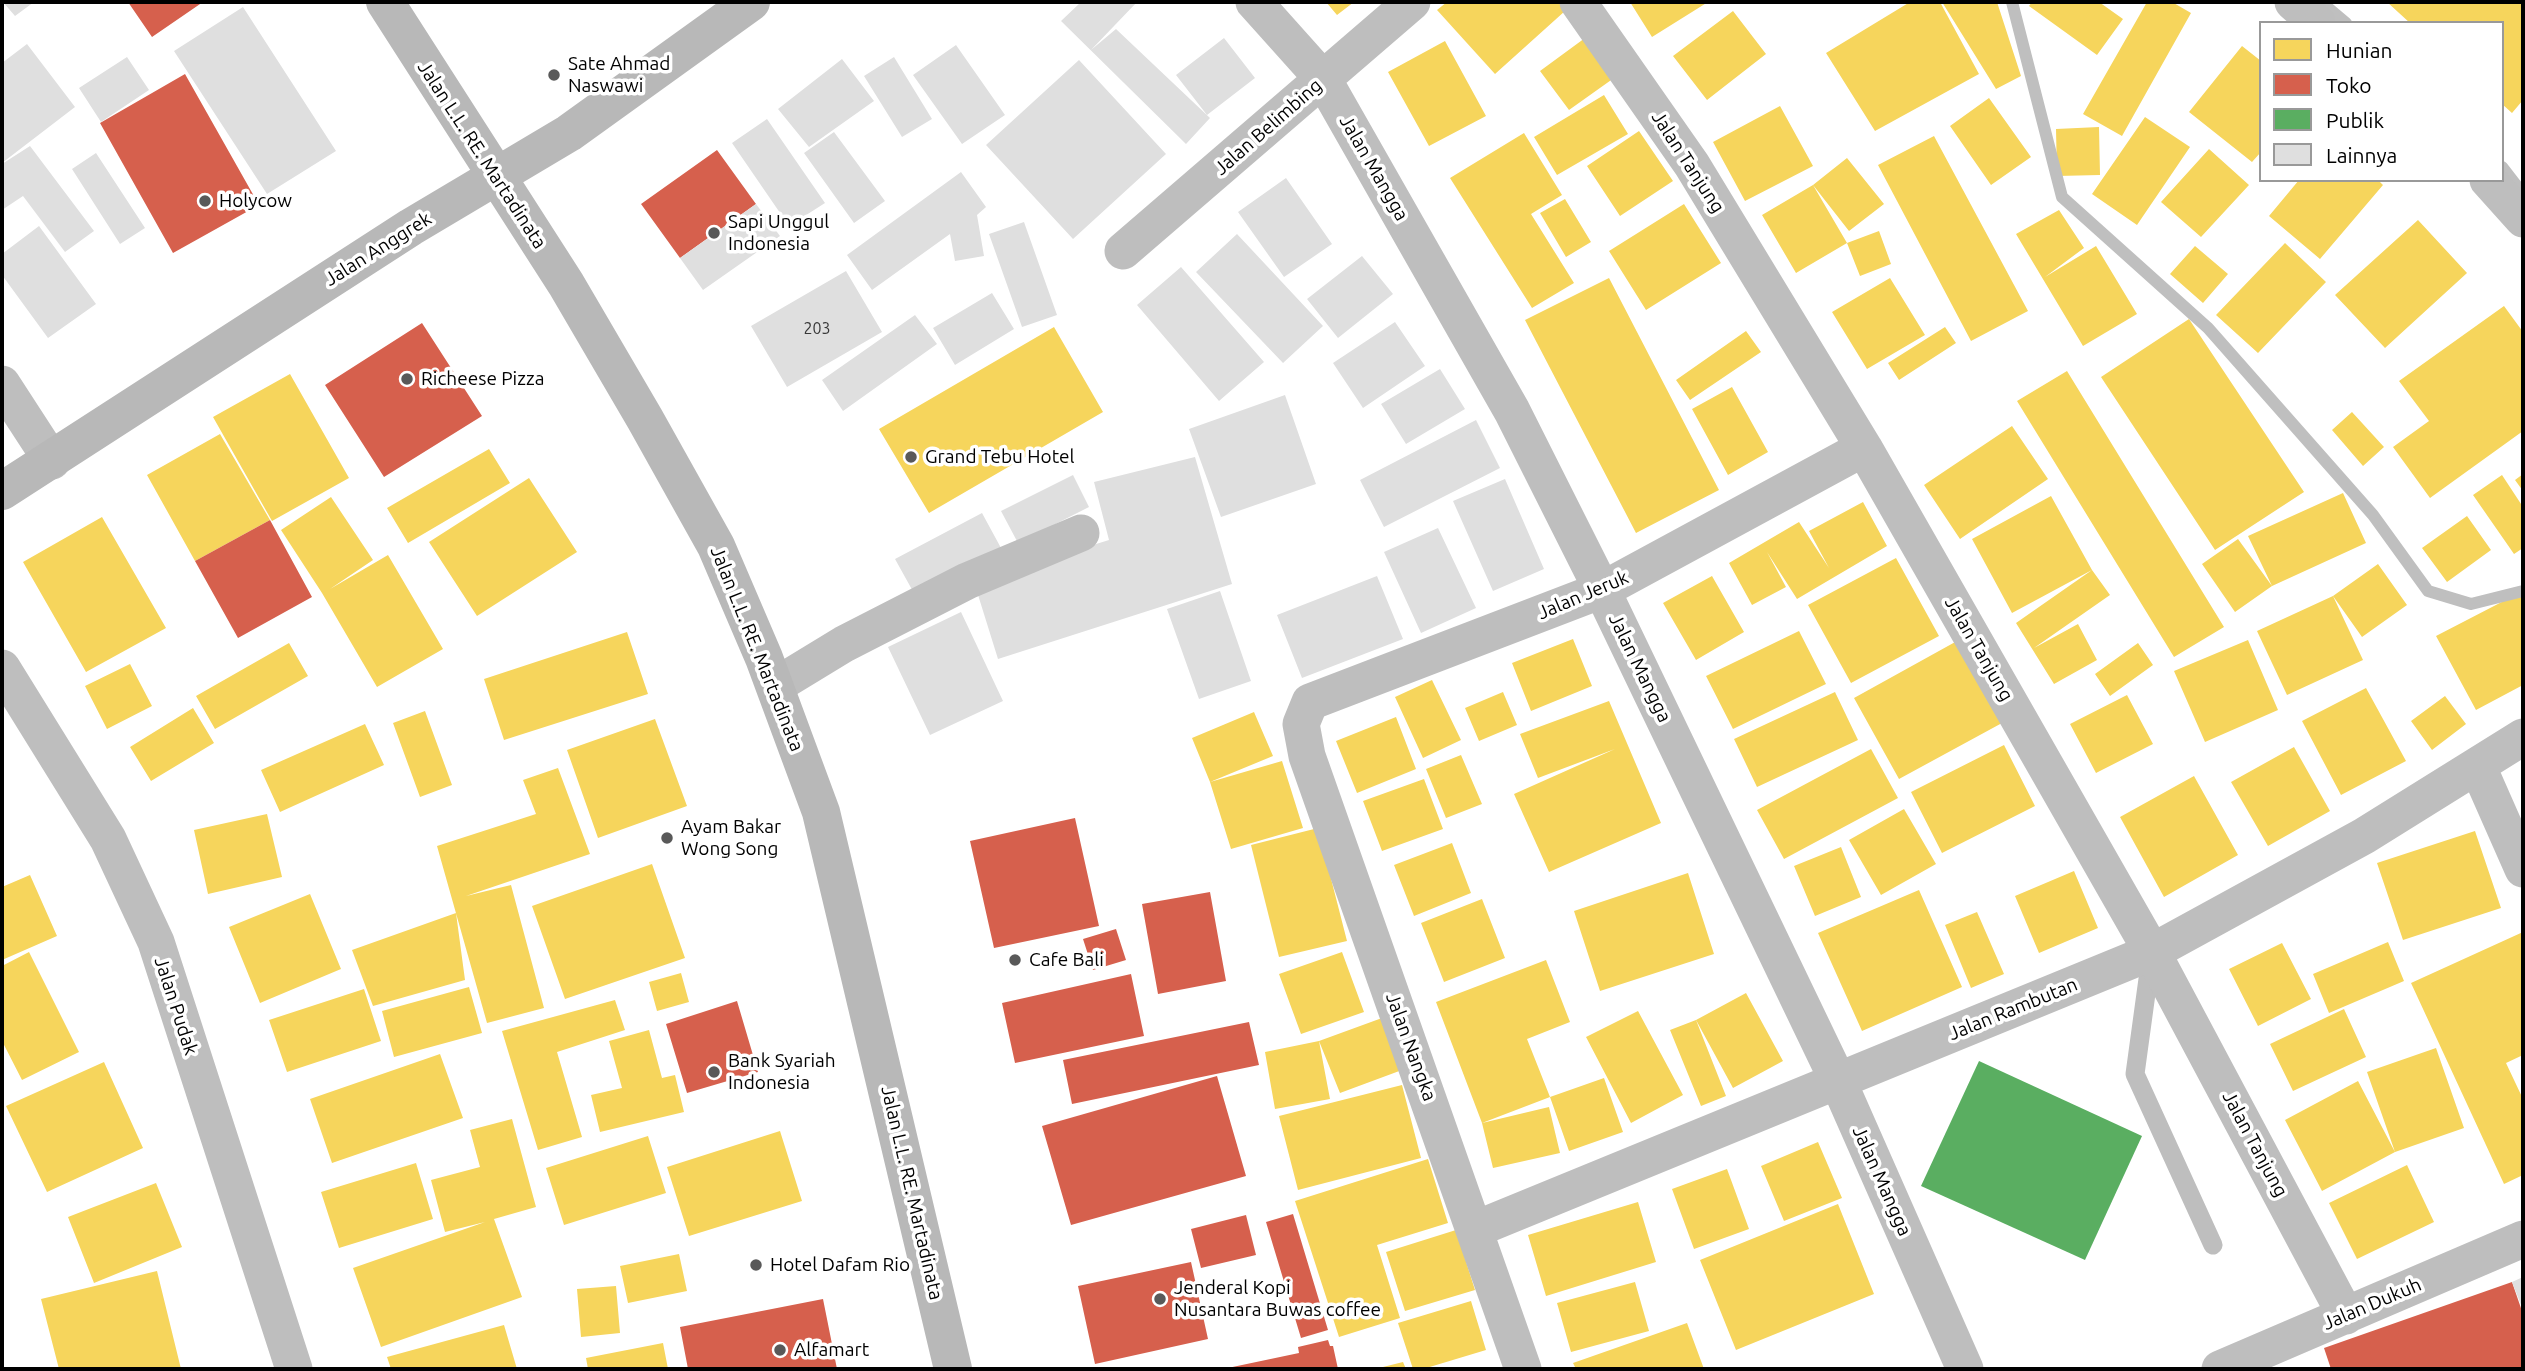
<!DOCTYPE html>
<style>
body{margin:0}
#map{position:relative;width:2525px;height:1371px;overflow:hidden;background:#fff;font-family:Ubuntu,sans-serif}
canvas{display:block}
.frame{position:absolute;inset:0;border:4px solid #000;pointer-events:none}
.legend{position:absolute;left:2259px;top:21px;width:245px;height:161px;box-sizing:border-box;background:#fff;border:2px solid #999;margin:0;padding:9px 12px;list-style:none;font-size:21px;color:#000}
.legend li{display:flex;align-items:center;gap:14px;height:35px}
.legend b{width:35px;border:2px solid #999}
</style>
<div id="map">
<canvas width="2525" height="1371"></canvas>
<div class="frame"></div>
<ul class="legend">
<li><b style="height:19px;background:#f6d55c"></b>Hunian</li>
<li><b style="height:19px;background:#d6604d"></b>Toko</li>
<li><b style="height:19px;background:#5aae61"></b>Publik</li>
<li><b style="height:19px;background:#dfdfdf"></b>Lainnya</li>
</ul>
</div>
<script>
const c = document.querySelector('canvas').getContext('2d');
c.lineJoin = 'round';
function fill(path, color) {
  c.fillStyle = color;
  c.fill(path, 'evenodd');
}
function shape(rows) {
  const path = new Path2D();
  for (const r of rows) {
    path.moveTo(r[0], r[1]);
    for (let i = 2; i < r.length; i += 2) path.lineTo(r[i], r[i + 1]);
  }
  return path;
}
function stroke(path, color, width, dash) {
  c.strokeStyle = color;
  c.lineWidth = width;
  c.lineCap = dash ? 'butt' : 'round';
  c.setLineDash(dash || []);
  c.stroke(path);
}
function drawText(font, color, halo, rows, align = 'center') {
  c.font = font + ' Ubuntu,sans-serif';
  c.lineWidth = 7;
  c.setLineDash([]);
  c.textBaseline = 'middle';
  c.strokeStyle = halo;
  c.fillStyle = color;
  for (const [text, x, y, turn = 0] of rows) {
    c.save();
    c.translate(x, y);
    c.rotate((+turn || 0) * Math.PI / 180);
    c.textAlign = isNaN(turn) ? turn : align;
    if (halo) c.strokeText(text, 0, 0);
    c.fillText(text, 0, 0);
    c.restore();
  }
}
const homes = shape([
 [1326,2,1354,2,1337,15],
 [1447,2,1575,2,1495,74,1437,10],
 [1630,2,1708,2,1652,37],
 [1910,2,1940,2,1979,74,1875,131,1826,53],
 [1942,2,1997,2,2021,76,1996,89],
 [2032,2,2099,2,2123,19,2097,55,2029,6],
 [2147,2,2172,2,2191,13,2122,136,2083,114],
 [2387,2,2523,2,2523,100,2512,113,2502,104,2502,23,2410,23],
 [1733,11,1766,54,1707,100,1673,56],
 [1585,38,1614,78,1569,110,1540,71],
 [1445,41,1486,116,1429,146,1388,72],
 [2242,46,2261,61,2261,152,2252,162,2189,112],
 [1604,95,1628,134,1557,175,1534,137],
 [1989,98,2031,157,1991,185,1950,126],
 [1780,106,1813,166,1745,201,1713,142],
 [2145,117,2190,147,2137,225,2092,194],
 [2099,127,2100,175,2057,176,2056,129],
 [1639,131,1673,181,1620,216,1587,166],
 [1524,133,1562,195,1531,214,1574,283,1532,308,1450,178],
 [1934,136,2028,311,1971,341,1878,165],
 [2209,149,2249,185,2201,237,2161,202],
 [1847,158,1884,204,1849,231,1813,185],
 [2299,180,2378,180,2383,185,2320,259,2269,216],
 [1813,185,1847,243,1796,273,1762,215],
 [1565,199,1591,242,1566,257,1540,213],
 [1684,204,1721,263,1646,310,1609,251],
 [2059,210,2084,248,2045,277,2096,246,2137,314,2083,346,2016,234],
 [2418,220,2467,273,2385,348,2335,295],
 [1879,231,1891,264,1860,276,1847,243],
 [2285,243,2326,282,2258,353,2216,315],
 [2195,246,2228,274,2203,303,2170,274],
 [1609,278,1719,490,1636,533,1525,320],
 [1890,278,1925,335,1867,369,1832,312],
 [2504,306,2523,332,2523,431,2430,498,2393,447,2429,421,2399,381],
 [2189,319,2304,492,2215,550,2101,377],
 [1054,327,1103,412,929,513,879,429],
 [1945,327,1956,343,1899,380,1888,363],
 [1746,331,1761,352,1690,400,1676,380],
 [2067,371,2224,627,2174,657,2017,401],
 [290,374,349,478,272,521,213,417],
 [1732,387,1768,452,1728,475,1692,409],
 [2352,412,2384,447,2363,466,2332,430],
 [2012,426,2048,479,1960,539,1924,485],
 [220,434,270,520,195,561,147,475],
 [489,449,510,483,408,543,387,508],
 [2523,474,2523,491,2515,480],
 [2502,475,2523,507,2523,548,2514,554,2473,495],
 [529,478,577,552,477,616,429,542],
 [2343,493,2366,543,2272,586,2235,612,2202,564,2238,539,2272,586,2248,536],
 [2051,496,2092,570,2110,595,2034,648,2078,624,2097,660,2054,684,2016,623,2092,570,2012,613,1972,539],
 [331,497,373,560,330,589,388,555,443,649,377,687,322,593,281,530],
 [1863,502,1887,546,1797,599,1767,552,1786,587,1752,605,1729,563,1799,522,1829,568,1809,531],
 [2467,516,2491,550,2447,582,2422,548],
 [102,517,166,628,86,672,23,562],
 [1896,558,1939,636,1851,683,1808,605],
 [2378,564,2407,605,2362,637,2333,596,2363,660,2287,695,2257,631,2333,596],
 [1712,576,1744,632,1696,660,1663,603],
 [2523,591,2523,685,2476,710,2436,636],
 [1799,631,1826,684,1733,729,1706,676],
 [627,632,648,694,504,740,484,679],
 [1573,639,1592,686,1531,711,1512,663],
 [2248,640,2278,710,2205,742,2174,671],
 [1957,641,2002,723,1899,779,1854,698],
 [289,643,308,676,215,729,196,696],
 [2138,643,2153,665,2110,696,2095,674],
 [130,664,152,706,107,729,85,686],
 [1432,680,1461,740,1423,758,1395,697],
 [2366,688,2406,761,2341,795,2302,721],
 [1503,692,1517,725,1479,741,1465,708],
 [1835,692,1858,740,1757,787,1734,739],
 [2127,695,2153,744,2096,773,2070,724],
 [2445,696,2466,724,2432,750,2411,721],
 [1609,701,1661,823,1549,872,1514,794,1615,749,1538,778,1520,734],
 [193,708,214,743,151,781,130,747],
 [425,711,452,785,420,797,393,723],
 [1254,712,1273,756,1210,782,1192,738],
 [1396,717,1416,769,1357,793,1336,741],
 [655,719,687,806,598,838,567,750],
 [365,724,384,765,280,812,261,770],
 [2004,745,2035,806,1942,853,1911,792],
 [2294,747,2330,811,2268,846,2231,782],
 [1871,749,1898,798,1784,859,1757,810],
 [1461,755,1482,804,1446,818,1426,769],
 [1282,761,1303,828,1231,849,1210,782],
 [558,768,590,854,466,896,511,885,544,1008,487,1023,437,846,536,814,523,780],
 [2194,776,2238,855,2164,897,2120,817],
 [1424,779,1443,829,1382,851,1363,801],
 [1904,809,1936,864,1881,895,1849,840],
 [267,814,282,877,208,894,194,830],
 [1318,828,1347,941,1279,957,1251,845],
 [2475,831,2501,908,2403,940,2377,863],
 [1452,843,1471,893,1414,916,1394,865],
 [1841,847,1861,897,1815,916,1794,866],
 [652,864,685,958,565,999,532,906],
 [2074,871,2098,928,2039,953,2015,896],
 [1688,873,1714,954,1600,991,1574,911],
 [30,875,57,936,2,960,2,887],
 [1919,890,1962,987,1862,1031,1818,933],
 [310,894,341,969,260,1003,229,927],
 [1482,899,1505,958,1444,982,1421,923],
 [1977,912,2004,974,1971,988,1945,925],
 [456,913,465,980,373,1006,352,950],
 [2523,932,2523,1055,2506,1063,2523,1099,2523,1175,2504,1184,2411,983],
 [2388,942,2404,981,2329,1013,2313,974],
 [2282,943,2311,999,2258,1026,2229,969],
 [29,952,79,1052,22,1080,2,1041,2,966],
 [1342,952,1364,1012,1301,1034,1279,974],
 [1546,960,1570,1022,1527,1039,1550,1097,1482,1123,1436,1002],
 [681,973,689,1002,657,1011,649,982],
 [469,987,482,1033,394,1057,382,1011],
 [364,989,381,1041,287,1072,269,1020],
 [1746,993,1783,1061,1733,1088,1696,1020],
 [615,1000,625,1030,557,1052,582,1137,538,1150,502,1031],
 [2344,1009,2366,1057,2293,1091,2270,1044],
 [1638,1011,1683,1095,1631,1123,1586,1037],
 [1382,1018,1402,1070,1340,1093,1319,1041,1330,1099,1275,1109,1265,1052,1319,1041],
 [1696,1020,1726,1096,1701,1106,1670,1030],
 [649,1030,662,1078,675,1075,684,1112,600,1132,591,1095,622,1088,609,1041],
 [2436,1048,2464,1128,2395,1152,2322,1191,2285,1120,2358,1081,2395,1152,2367,1072],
 [440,1054,463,1118,332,1163,310,1099],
 [104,1062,143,1148,47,1192,6,1106],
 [1604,1078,1623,1132,1569,1151,1550,1097],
 [1402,1085,1421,1158,1298,1190,1279,1116],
 [1549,1107,1560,1153,1493,1168,1482,1123],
 [512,1119,536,1207,494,1219,522,1297,381,1347,353,1268,485,1222,445,1232,431,1180,480,1167,470,1130],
 [780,1131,802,1201,689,1236,667,1167],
 [648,1136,666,1193,564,1225,546,1168],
 [1818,1142,1842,1198,1784,1221,1761,1166],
 [1428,1159,1448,1223,1377,1245,1400,1318,1339,1337,1295,1201],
 [416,1163,433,1219,339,1248,321,1192],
 [2407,1165,2434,1222,2357,1259,2329,1203],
 [1727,1169,1749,1229,1694,1249,1672,1189],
 [156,1183,182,1247,94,1283,68,1217],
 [1638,1202,1656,1262,1546,1296,1528,1235],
 [1838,1204,1874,1294,1736,1350,1700,1260],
 [1456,1230,1475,1290,1405,1311,1386,1252],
 [679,1254,687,1291,628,1303,620,1266],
 [157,1271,181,1369,59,1369,41,1299],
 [1635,1282,1649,1331,1571,1352,1557,1303],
 [616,1286,620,1333,581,1337,577,1289],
 [1471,1301,1486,1350,1423,1369,1413,1369,1398,1323],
 [1687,1323,1704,1369,1576,1369,1573,1363],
 [504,1325,517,1369,391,1369,387,1357],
 [663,1343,668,1369,588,1369,586,1358],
 [1403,1362,1406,1369,1379,1369,1379,1368]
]);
const shops = shape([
 [128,2,203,2,152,37],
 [185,74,259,205,173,253,100,123],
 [717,150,756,204,680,258,641,204],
 [422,323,482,416,384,477,325,385],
 [270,520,312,597,238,638,195,561],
 [1075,818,1099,926,994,948,970,841],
 [1210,892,1226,981,1158,994,1142,904],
 [1116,929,1126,960,1093,970,1083,939],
 [1131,974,1144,1036,1015,1063,1002,1003],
 [737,1001,758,1072,687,1093,666,1024],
 [1249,1022,1259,1065,1072,1104,1063,1060],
 [1217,1076,1246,1176,1071,1225,1042,1126],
 [1293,1214,1328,1330,1301,1338,1266,1222],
 [1246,1215,1256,1255,1201,1268,1191,1229],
 [1191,1262,1208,1339,1095,1364,1078,1286],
 [2512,1282,2523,1314,2523,1369,2331,1369,2324,1348],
 [823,1299,837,1369,688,1369,680,1327],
 [1328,1340,1330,1346,1333,1346,1338,1369,1223,1369,1299,1353,1298,1347]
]);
const public = shape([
 [1979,1061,2142,1136,2085,1260,1921,1186]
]);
const stream = shape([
 [2012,2,2062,197,2208,328,2373,515,2428,591,2471,604,2523,591],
 [2321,2,2346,23],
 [2502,167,2519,189]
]);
const building = shape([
 [3,2,34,2,15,16],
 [1081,2,1137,2,1091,50,1116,29,1210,118,1186,144,1061,21],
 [243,7,336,151,267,194,174,51],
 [1224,38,1255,78,1207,115,1176,75],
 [27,44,75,107,2,163,2,63],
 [956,45,1005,115,962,144,913,75],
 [127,57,149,90,101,122,79,88],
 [894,57,932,119,902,137,864,76],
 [842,59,874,101,809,147,778,109],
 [1079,60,1166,154,1073,239,986,145],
 [767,119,825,203,789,226,732,143],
 [834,132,885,201,854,223,804,153],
 [30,146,94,231,65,252,23,196,2,210,2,164],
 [96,153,145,228,120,244,72,169],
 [961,172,986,207,977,215,984,256,955,261,950,234,872,290,847,255],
 [1286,178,1332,244,1284,277,1238,212],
 [756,204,780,236,703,290,680,258],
 [1024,222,1057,315,1022,327,989,234],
 [39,226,96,304,48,338,2,275,2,254],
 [1237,234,1323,326,1283,363,1196,272],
 [1362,256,1393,294,1338,338,1307,299],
 [1181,267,1264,362,1219,401,1137,305],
 [846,271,882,332,787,387,751,326],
 [992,293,1014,329,955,365,933,328],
 [915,315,937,344,843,411,822,380],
 [1395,322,1425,366,1363,408,1333,363],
 [1440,369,1465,409,1406,444,1381,404],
 [1285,395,1316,484,1221,517,1189,429],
 [1476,420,1500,468,1384,527,1360,480],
 [1195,457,1232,584,998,659,974,582,1109,540,1094,482],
 [1073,475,1089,507,1018,543,1001,511],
 [1505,479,1544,569,1493,591,1453,501],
 [982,513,1001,548,915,595,895,559],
 [1438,528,1476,608,1421,633,1384,552],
 [1377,576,1403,639,1302,678,1277,615],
 [1220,591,1251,681,1199,699,1167,609],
 [961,612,1003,701,930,735,888,647],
 [2523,1277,2523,1310,2512,1282]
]);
const lane = shape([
 [2151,957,2135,1074,2213,1245]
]);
const street = shape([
 [1254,2,1323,79,1512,411,1602,590,1838,1081,1965,1369],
 [1578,2,1692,165,1864,448,2152,952,2346,1316],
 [2293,2,2317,23],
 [2488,180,2523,219],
 [1123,251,1412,2],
 [2,384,52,461],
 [2,668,108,839,156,942,294,1369],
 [775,686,844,644,967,581,1081,533],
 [2478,767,2523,869],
 [1476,1229,2152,952,2364,836,2523,737],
 [1523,1369,1307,756,1301,724,1310,702,1602,590,1864,448],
 [2220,1369,2523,1239]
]);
const secondary = shape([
 [385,2,566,284,645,419,716,546,764,658,821,812,953,1369],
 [2,491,411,227,569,133,751,2]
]);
const markers = [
 [554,75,7,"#595959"],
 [205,201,7,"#595959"],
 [714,233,7,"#595959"],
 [407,379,7,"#595959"],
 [911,457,7,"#595959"],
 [667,838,7,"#595959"],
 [1015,960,7,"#595959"],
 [714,1072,7,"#595959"],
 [756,1265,7,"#595959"],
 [1160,1299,7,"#595959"],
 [780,1350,7,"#595959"]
];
const numberNames = [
 ["203",817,329]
];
const poiNames = [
 ["Sate Ahmad",568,64],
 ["Naswawi",568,86],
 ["Holycow",219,201],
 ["Sapi Unggul",728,222],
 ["Indonesia",728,244],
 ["Richeese Pizza",421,379],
 ["Grand Tebu Hotel",925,457],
 ["Ayam Bakar",681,827],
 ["Wong Song",681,849],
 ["Cafe Bali",1029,960],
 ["Bank Syariah",728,1061],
 ["Indonesia",728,1083],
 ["Hotel Dafam Rio",770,1265],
 ["Jenderal Kopi",1174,1288],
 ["Nusantara Buwas coffee",1174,1310],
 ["Alfamart",794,1350]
];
const streetNames = [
 ["Jalan Belimbing",1268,127,-41],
 ["Jalan L.L. RE. Martadinata",482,155,57],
 ["Jalan Tanjung",1688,162,57],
 ["Jalan Mangga",1374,168,60],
 ["Jalan Anggrek",378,249,-32],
 ["Jalan Jeruk",1583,595,-23],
 ["Jalan L.L. RE. Martadinata",757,649,68],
 ["Jalan Tanjung",1979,649,60],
 ["Jalan Mangga",1640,668,64],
 ["Jalan Pudak",176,1006,72],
 ["Jalan Rambutan",2013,1009,-22],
 ["Jalan Nangka",1411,1047,70],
 ["Jalan Tanjung",2255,1144,62],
 ["Jalan Mangga",1882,1181,66],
 ["Jalan L.L. RE. Martadinata",912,1193,77],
 ["Jalan Dukuh",2372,1304,-23]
];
fill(homes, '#f6d55c');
fill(shops, '#d6604d');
fill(public, '#5aae61');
stroke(stream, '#bfbfbf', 12);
fill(building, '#dfdfdf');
stroke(lane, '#bebebe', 19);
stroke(street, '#bebebe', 37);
stroke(secondary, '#b8b8b8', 38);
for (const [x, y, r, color] of markers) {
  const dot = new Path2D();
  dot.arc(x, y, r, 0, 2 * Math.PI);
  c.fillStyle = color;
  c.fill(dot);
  stroke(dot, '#fff', 2.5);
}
drawText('16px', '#383838', null, numberNames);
drawText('19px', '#000', '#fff', poiNames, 'left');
drawText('19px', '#000', '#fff', streetNames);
</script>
